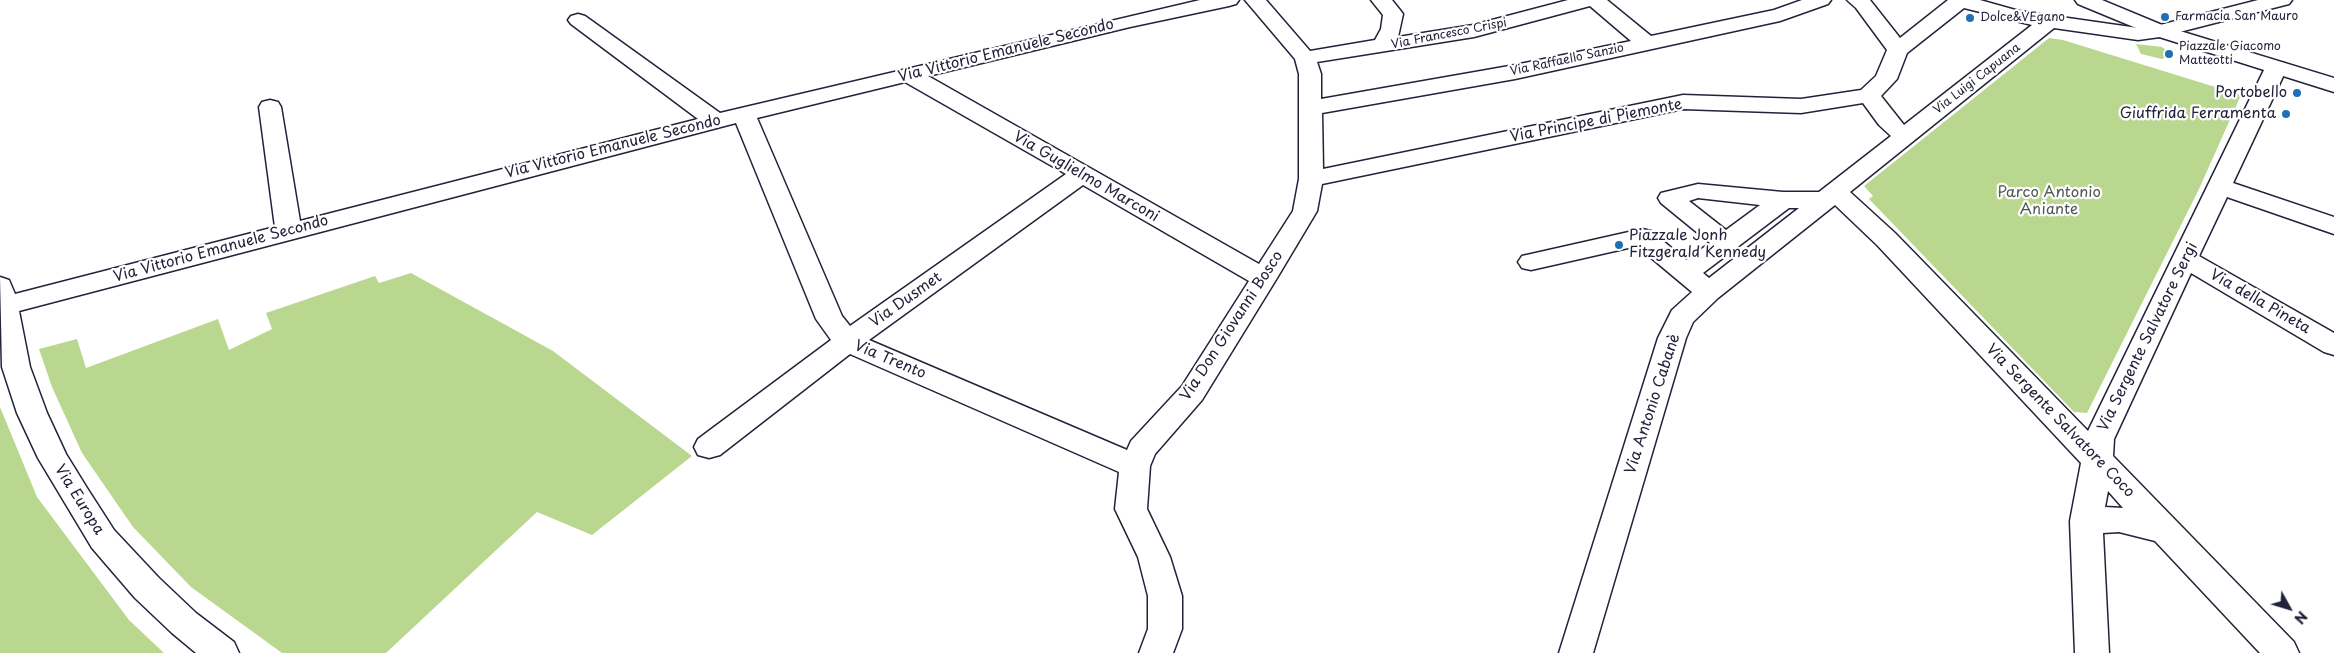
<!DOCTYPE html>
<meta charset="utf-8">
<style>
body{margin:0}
#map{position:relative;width:2334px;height:653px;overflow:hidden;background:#fff;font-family:"Playpen Sans",sans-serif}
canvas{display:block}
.north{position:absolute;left:2264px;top:583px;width:50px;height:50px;-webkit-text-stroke:4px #fff;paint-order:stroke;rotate:129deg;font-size:14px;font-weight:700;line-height:20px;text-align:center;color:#22223b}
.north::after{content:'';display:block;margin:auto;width:18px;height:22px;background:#22223b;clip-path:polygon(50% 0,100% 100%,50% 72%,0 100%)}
</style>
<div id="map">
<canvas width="2334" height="653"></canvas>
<div class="north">N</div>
</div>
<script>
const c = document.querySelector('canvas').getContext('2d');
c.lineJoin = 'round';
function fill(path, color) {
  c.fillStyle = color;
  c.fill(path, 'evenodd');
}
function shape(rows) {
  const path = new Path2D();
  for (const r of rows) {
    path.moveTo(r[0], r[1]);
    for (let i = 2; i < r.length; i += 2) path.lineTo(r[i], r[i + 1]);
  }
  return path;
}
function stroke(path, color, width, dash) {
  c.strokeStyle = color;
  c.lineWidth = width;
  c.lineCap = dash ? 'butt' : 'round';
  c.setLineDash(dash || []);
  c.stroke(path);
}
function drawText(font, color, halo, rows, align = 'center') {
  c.font = font + ' "Playpen Sans",sans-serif';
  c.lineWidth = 4.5;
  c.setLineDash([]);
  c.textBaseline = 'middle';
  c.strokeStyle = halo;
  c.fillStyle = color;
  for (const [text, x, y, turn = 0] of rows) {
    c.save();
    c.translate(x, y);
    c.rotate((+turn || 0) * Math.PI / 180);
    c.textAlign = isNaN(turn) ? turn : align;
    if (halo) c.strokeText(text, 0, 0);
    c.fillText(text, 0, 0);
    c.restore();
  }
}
const green = shape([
 [2049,38,2063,40,2241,95,2199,189,2087,413,2074,412,1869,199,1873,196,1864,186],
 [2136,44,2162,47,2172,55,2162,59,2141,54],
 [411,273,553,351,692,456,592,535,537,512,386,653,282,653,191,587,133,527,82,453,52,387,39,349,77,339,86,368,218,319,229,350,272,329,266,313,375,276,379,283],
 [0,407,37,497,129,620,164,653,0,653]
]);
const minor = shape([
 [1200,0,1239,0,1236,4,1229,6,1130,27,928,76,1259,264,1293,211,1299,179,1299,74,1295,59,1245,0,1266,0,1310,51,1375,40,1381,29,1383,15,1371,0,1392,0,1400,10,1403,14,1398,37,1473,25,1568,0,1607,0,1651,36,1774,10,1802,0,1831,0,1828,4,1780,21,1515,79,1322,113,1323,169,1683,95,1801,99,1861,90,1876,76,1887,50,1856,8,1847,0,1870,0,1900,38,1948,0,1980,0,2019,11,2138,28,2160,25,2258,0,2292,0,2289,4,2160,37,2138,40,2054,28,1850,192,1895,233,2088,431,2265,68,2268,63,2276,62,2284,63,2287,68,2233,183,2334,217,2334,234,2227,197,2199,256,2334,333,2334,355,2324,352,2191,273,2114,439,2113,456,2294,642,2299,653,2260,653,2155,541,2119,532,2103,533,2109,653,2075,653,2070,521,2081,463,1877,245,1835,205,1718,298,1693,322,1686,338,1593,653,1559,653,1658,338,1672,310,1692,292,1637,246,1531,270,1522,268,1518,262,1522,256,1531,254,1642,229,1651,231,1686,260,1710,243,1661,203,1658,198,1661,193,1698,184,1783,192,1819,192,1891,136,1879,125,1863,103,1801,113,1683,109,1322,184,1317,211,1277,278,1202,400,1155,454,1150,466,1147,509,1170,557,1182,596,1182,629,1173,653,1139,653,1148,629,1148,596,1138,557,1115,509,1119,472,850,354,720,455,709,458,698,455,694,447,698,439,831,340,816,319,736,123,19,311,30,367,47,413,66,454,87,488,114,530,159,578,196,613,234,642,239,653,196,653,172,633,135,598,92,548,38,458,17,413,2,367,0,277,9,280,15,294,275,227,259,107,262,102,270,100,278,102,281,107,300,221,698,119,571,24,568,20,571,16,578,14,585,16,720,113,1200,0],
 [1590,6,1631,41,1515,65,1321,99,1321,74,1317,62,1474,37,1590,6],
 [1964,8,2032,25,1904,125,1881,96,1897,79,1907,53,1964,8],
 [905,82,1066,174,850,326,842,316,757,118,905,82],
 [1083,185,1249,281,1182,386,1131,441,1127,450,869,340,1083,185],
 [1698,198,1760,205,1726,230,1689,201,1698,198],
 [1789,208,1799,208,1709,278,1703,273,1789,208],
 [2108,491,2123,508,2105,507,2108,491]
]);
const major = shape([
 [2075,0,2102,0,2167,27,2334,78,2334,92,2153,35,2078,4,2075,0]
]);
const markers = [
 [2165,17,5,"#1f6fb2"],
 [1970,18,5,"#1f6fb2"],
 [2169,54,5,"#1f6fb2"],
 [2297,93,5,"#1f6fb2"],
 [2286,114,5,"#1f6fb2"],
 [1619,245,5,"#1f6fb2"]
];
const farPoinames = [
 ["Farmacia San Mauro",2175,17],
 ["Dolce&VEgano",1980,18],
 ["Piazzale Giacomo",2179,47],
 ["Matteotti",2179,61]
];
const farStreetnames = [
 ["Via Francesco Crispi",1449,34,-11],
 ["Via Raffaello Sanzio",1567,60,-12],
 ["Via Luigi Capuana",1977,79,-38]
];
const streetNames = [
 ["Via Vittorio Emanuele Secondo",1006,51,-14],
 ["Via Principe di Piemonte",1596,121,-11],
 ["Via Vittorio Emanuele Secondo",613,147,-14],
 ["Via Guglielmo Marconi",1086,177,30],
 ["Via Vittorio Emanuele Secondo",221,249,-15],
 ["Via Dusmet",906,300,-35],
 ["Via della Pineta",2260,302,30],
 ["Via Don Giovanni Bosco",1232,326,-57],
 ["Via Sergente Salvatore Sergi",2148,337,-64],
 ["Via Trento",890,360,23],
 ["Via Antonio Cabanè",1653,404,-72],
 ["Via Sergente Salvatore Coco",2060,421,46],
 ["Via Europa",79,500,58]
];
const poiNames = [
 ["Portobello",2287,93],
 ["Giuffrida Ferramenta",2276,114],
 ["Piazzale Jonh",1629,236,"left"],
 ["Fitzgerald Kennedy",1629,253,"left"]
];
const parkNames = [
 ["Parco Antonio",2049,193],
 ["Aniante",2049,210]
];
fill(green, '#bad78f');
stroke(minor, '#22223b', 3);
stroke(major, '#22223b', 3);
fill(minor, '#fff');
fill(major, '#fff');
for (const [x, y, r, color] of markers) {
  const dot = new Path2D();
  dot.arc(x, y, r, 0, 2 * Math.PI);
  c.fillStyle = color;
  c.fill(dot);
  stroke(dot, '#fff', 2);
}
drawText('12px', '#22223b', '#fff', farPoinames, 'left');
drawText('12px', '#22223b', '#fff', farStreetnames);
drawText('15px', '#22223b', '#fff', streetNames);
drawText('15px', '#22223b', '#fff', poiNames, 'right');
drawText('15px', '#505854', '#fff', parkNames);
</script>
